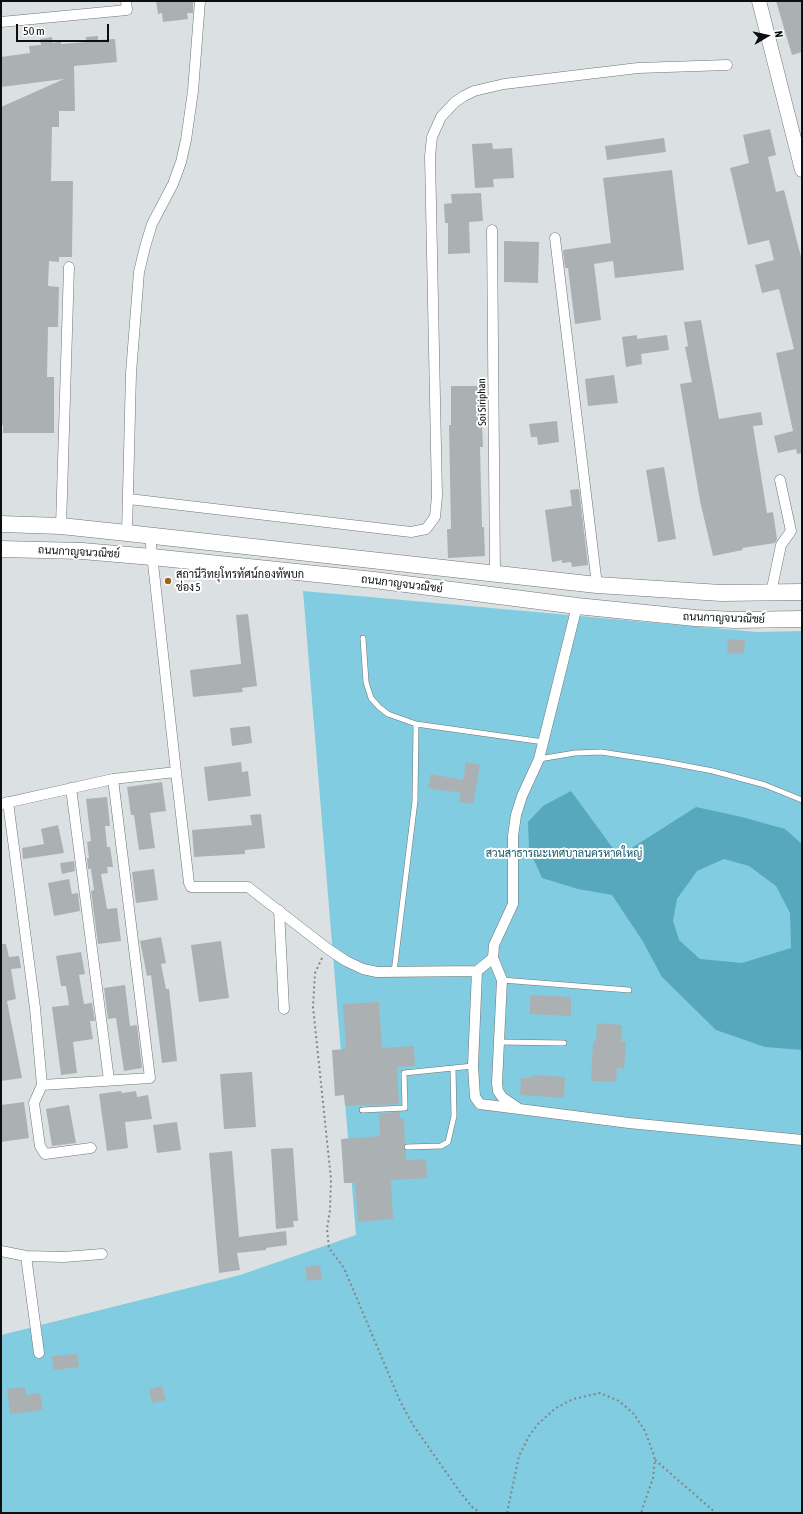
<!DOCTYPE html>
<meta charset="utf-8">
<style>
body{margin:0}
#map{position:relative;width:803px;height:1514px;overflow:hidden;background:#dbe1e3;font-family:"Asap Condensed",sans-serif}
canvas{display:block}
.frame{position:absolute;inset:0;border:2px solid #0c0e0f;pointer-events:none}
.north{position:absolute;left:747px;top:16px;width:40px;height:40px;-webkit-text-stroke:3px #fff;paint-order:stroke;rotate:81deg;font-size:11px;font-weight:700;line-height:16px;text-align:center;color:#0c0e0f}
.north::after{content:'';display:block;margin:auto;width:14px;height:18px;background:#0c0e0f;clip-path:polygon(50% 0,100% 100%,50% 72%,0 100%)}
.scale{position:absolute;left:16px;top:24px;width:93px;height:18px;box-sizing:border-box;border:2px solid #0c0e0f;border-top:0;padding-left:5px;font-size:12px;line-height:14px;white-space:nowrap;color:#0c0e0f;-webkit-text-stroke:3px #fff;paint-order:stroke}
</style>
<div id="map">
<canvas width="803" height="1514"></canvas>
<div class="frame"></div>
<div class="north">N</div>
<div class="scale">50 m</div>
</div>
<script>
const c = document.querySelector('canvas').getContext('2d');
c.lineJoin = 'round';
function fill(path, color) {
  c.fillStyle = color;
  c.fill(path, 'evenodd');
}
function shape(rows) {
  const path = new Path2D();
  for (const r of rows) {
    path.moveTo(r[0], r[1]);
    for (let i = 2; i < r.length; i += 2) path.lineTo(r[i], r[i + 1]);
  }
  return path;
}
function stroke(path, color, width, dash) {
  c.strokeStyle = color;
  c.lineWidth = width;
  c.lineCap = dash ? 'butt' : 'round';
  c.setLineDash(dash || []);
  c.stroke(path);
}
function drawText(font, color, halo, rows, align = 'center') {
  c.font = font + ' "Asap Condensed",Sarabun,sans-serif';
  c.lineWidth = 4;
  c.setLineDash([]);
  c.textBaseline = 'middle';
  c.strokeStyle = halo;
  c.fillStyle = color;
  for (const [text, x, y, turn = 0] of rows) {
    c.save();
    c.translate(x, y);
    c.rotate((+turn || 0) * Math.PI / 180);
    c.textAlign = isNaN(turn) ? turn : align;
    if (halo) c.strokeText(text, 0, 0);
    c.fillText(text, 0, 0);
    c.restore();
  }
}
const green = shape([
 [303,591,757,632,802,631,802,1513,1,1513,1,1335,240,1275,356,1235]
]);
const water = shape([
 [571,791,612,847,620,852,630,849,696,807,742,817,785,829,802,844,802,1050,765,1047,716,1030,662,977,642,940,612,895,578,889,542,878,529,849,528,822,543,806],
 [724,859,749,866,776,886,790,913,791,948,742,963,700,959,679,940,673,921,677,899,697,871]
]);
const building = shape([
 [156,1,193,1,193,13,187,13,188,19,163,22,162,13,158,14],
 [776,1,802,1,802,52,792,55],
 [98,36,98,40,115,39,117,62,74,66,75,111,59,111,59,127,52,127,51,181,73,181,72,257,59,257,59,262,49,261,48,286,59,287,58,327,48,327,47,377,54,377,54,433,3,433,3,425,1,425,1,107,64,79,1,87,1,57,30,53,29,46,41,45,40,39,52,37,53,43,61,41,61,44,86,42,86,37],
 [770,129,776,155,768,157,776,192,784,190,802,261,802,453,797,454,796,449,778,453,774,436,793,431,776,353,794,349,779,289,762,293,755,265,774,260,769,240,748,245,730,168,749,163,743,135],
 [664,138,666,152,607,160,605,146],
 [492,143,493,149,512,148,514,178,493,179,494,187,475,188,472,144],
 [672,170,684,270,615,278,613,261,594,264,601,320,575,324,568,268,565,268,563,250,611,243,603,178],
 [481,193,483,221,469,222,470,253,448,254,448,223,445,223,444,204,452,203,451,194],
 [504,241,539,242,538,283,504,282],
 [701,320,719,419,761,412,763,425,753,426,767,513,773,512,777,539,775,543,742,548,743,550,713,556,700,501,680,384,692,382,685,347,688,346,684,322],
 [637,335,637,339,667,335,669,350,641,354,642,364,626,367,622,337],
 [614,375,618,403,588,406,585,379],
 [451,386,478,386,478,424,482,424,483,447,480,447,482,527,484,527,485,556,448,558,447,529,451,529,449,425,451,425],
 [557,421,559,442,538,445,537,437,531,437,529,424],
 [664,467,676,539,658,542,646,470],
 [579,489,588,565,572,567,571,562,562,563,562,560,552,562,545,510,572,506,570,490],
 [248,614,257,686,242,688,243,692,193,697,190,670,241,664,236,615],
 [728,639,745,640,744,654,727,653],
 [250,726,252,743,232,746,230,728],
 [241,762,242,772,248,771,251,796,208,801,204,767],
 [466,762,480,765,473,804,459,802,461,793,428,788,431,774,463,780],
 [162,782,166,811,150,813,155,848,139,850,134,815,131,815,127,787],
 [107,797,110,826,105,826,107,847,110,847,113,867,107,867,108,873,101,874,107,909,117,908,121,941,98,944,91,891,94,890,91,869,88,869,87,858,89,858,87,842,91,841,86,799],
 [261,814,265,848,245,850,245,854,194,857,192,830,252,825,250,815],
 [58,825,64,853,23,859,22,848,44,844,41,829],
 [74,861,75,871,62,874,60,863],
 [154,869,158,900,136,903,132,872],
 [69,879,72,894,78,893,80,911,54,916,48,883],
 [161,937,166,963,161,964,166,989,169,989,177,1061,162,1063,151,975,147,976,140,941],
 [221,941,229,998,199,1002,191,945],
 [1,944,6,944,9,957,19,956,21,968,11,969,16,999,7,1001,22,1078,1,1081],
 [81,952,85,974,79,975,84,1004,92,1003,95,1021,90,1021,93,1039,73,1042,77,1073,61,1075,52,1007,69,1005,66,986,61,986,56,956],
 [125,985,130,1026,137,1025,142,1068,124,1071,116,1018,108,1019,104,988],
 [530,995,571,997,571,1016,530,1014],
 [379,1002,382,1048,414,1046,415,1066,397,1067,399,1104,345,1106,344,1095,335,1096,332,1050,346,1049,343,1004],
 [597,1023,622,1025,621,1042,626,1042,624,1069,617,1068,616,1082,591,1081,593,1041,596,1041],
 [252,1072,256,1127,224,1129,220,1074],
 [532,1075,565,1077,564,1098,520,1095,521,1078,532,1078],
 [121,1091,122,1093,136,1091,137,1097,148,1095,152,1119,125,1122,128,1148,107,1151,99,1094],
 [24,1102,29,1138,1,1142,1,1105],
 [69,1105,76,1143,52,1146,46,1109],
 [400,1112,400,1119,404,1119,405,1143,403,1148,406,1151,406,1160,426,1159,427,1178,391,1180,393,1219,358,1222,355,1183,344,1183,341,1139,380,1136,379,1113],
 [177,1122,181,1150,157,1153,153,1125],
 [293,1148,298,1221,293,1221,294,1227,276,1229,271,1149],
 [232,1151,239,1237,286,1231,287,1245,266,1248,266,1250,237,1253,240,1270,219,1273,209,1153],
 [320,1265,322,1279,307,1281,305,1267],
 [77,1354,79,1367,54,1370,52,1356],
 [162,1386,166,1400,152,1403,149,1389],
 [25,1387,26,1395,40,1393,43,1410,10,1414,7,1389]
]);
const path = shape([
 [322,958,315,973,313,1007,331,1179,330,1210,327,1229,329,1248,344,1268,400,1401,413,1425,460,1492,473,1508,481,1513],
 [655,1460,716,1513],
 [507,1513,519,1456,529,1436,538,1424,556,1408,573,1399,600,1393,619,1401,634,1414,645,1431,653,1453,655,1460,653,1478,641,1513]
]);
const lane = shape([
 [363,638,366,682,371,698,379,707,388,714,416,724],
 [539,759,575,753,601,752,660,761,713,771,765,785,802,800],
 [394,972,415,801,416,724,544,742],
 [502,980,629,990],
 [499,1042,564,1043],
 [362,1110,405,1108,404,1073,473,1066],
 [407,1147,441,1146,448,1142,454,1116,453,1068]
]);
const street = shape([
 [1,22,127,10,126,1],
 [492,230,495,574],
 [555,238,597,585],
 [129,499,411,532,426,529,435,517,437,496,430,156,432,137,441,117,455,102,464,96,474,91,504,84,638,68,727,65],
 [61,526,69,267],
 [127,533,131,373,139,272,145,247,152,224,173,184,181,162,186,140,193,91,200,1],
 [150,536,176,772,189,883,191,887,248,887,328,949,346,961,363,969,377,972,477,971],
 [771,593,781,545,791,531,780,480],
 [71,788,109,1080],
 [8,802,35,1008,42,1085],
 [1,804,113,779,176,772],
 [279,910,284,1009],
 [493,958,477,971,473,1066,475,1097,480,1104,629,1123,802,1140],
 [518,1108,502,1097,498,1091,497,1083,502,980,493,958,494,945,513,904,513,836,516,815,522,796,539,759,577,606],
 [91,1148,45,1154,40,1146,34,1103,42,1085,150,1078,113,779],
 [1,1251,26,1256,64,1257,102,1254],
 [26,1256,39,1353]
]);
const secondary = shape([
 [759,1,802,170]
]);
const primary = shape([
 [1,524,61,526,127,533,597,585,721,593,802,592],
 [1,549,82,551,152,557,374,580,577,606,695,618,734,620,802,619]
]);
const markers = [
 [168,581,4,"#9b641e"]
];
const streetNames = [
 ["Soi Siriphan",482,402,-91],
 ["ถนนกาญจนวณิชย์",79,552,3],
 ["ถนนกาญจนวณิชย์",402,584,7],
 ["ถนนกาญจนวณิชย์",724,618,2]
];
const poiNames = [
 ["สถานีวิทยุโทรทัศน์กองทัพบก",176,575],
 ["ช่อง 5",176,588]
];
const parkNames = [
 ["สวนสาธารณะเทศบาลนครหาดใหญ่",564,854]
];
fill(green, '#82cce1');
fill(water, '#58a8bd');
fill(building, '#abb1b2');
stroke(lane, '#6f7476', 6);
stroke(street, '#6f7476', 11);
stroke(secondary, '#6f7476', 15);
stroke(primary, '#6f7476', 17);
stroke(path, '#818586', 2, [2, 3]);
stroke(lane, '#fff', 5);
stroke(street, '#fff', 10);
stroke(secondary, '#fff', 14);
stroke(primary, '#fff', 16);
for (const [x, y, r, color] of markers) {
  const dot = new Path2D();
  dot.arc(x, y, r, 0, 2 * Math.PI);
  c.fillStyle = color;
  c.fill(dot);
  stroke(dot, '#fff', 1.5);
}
drawText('11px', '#0c0e0f', '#fff', streetNames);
drawText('11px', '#0c0e0f', '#fff', poiNames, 'left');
drawText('11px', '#155868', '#fff', parkNames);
</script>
